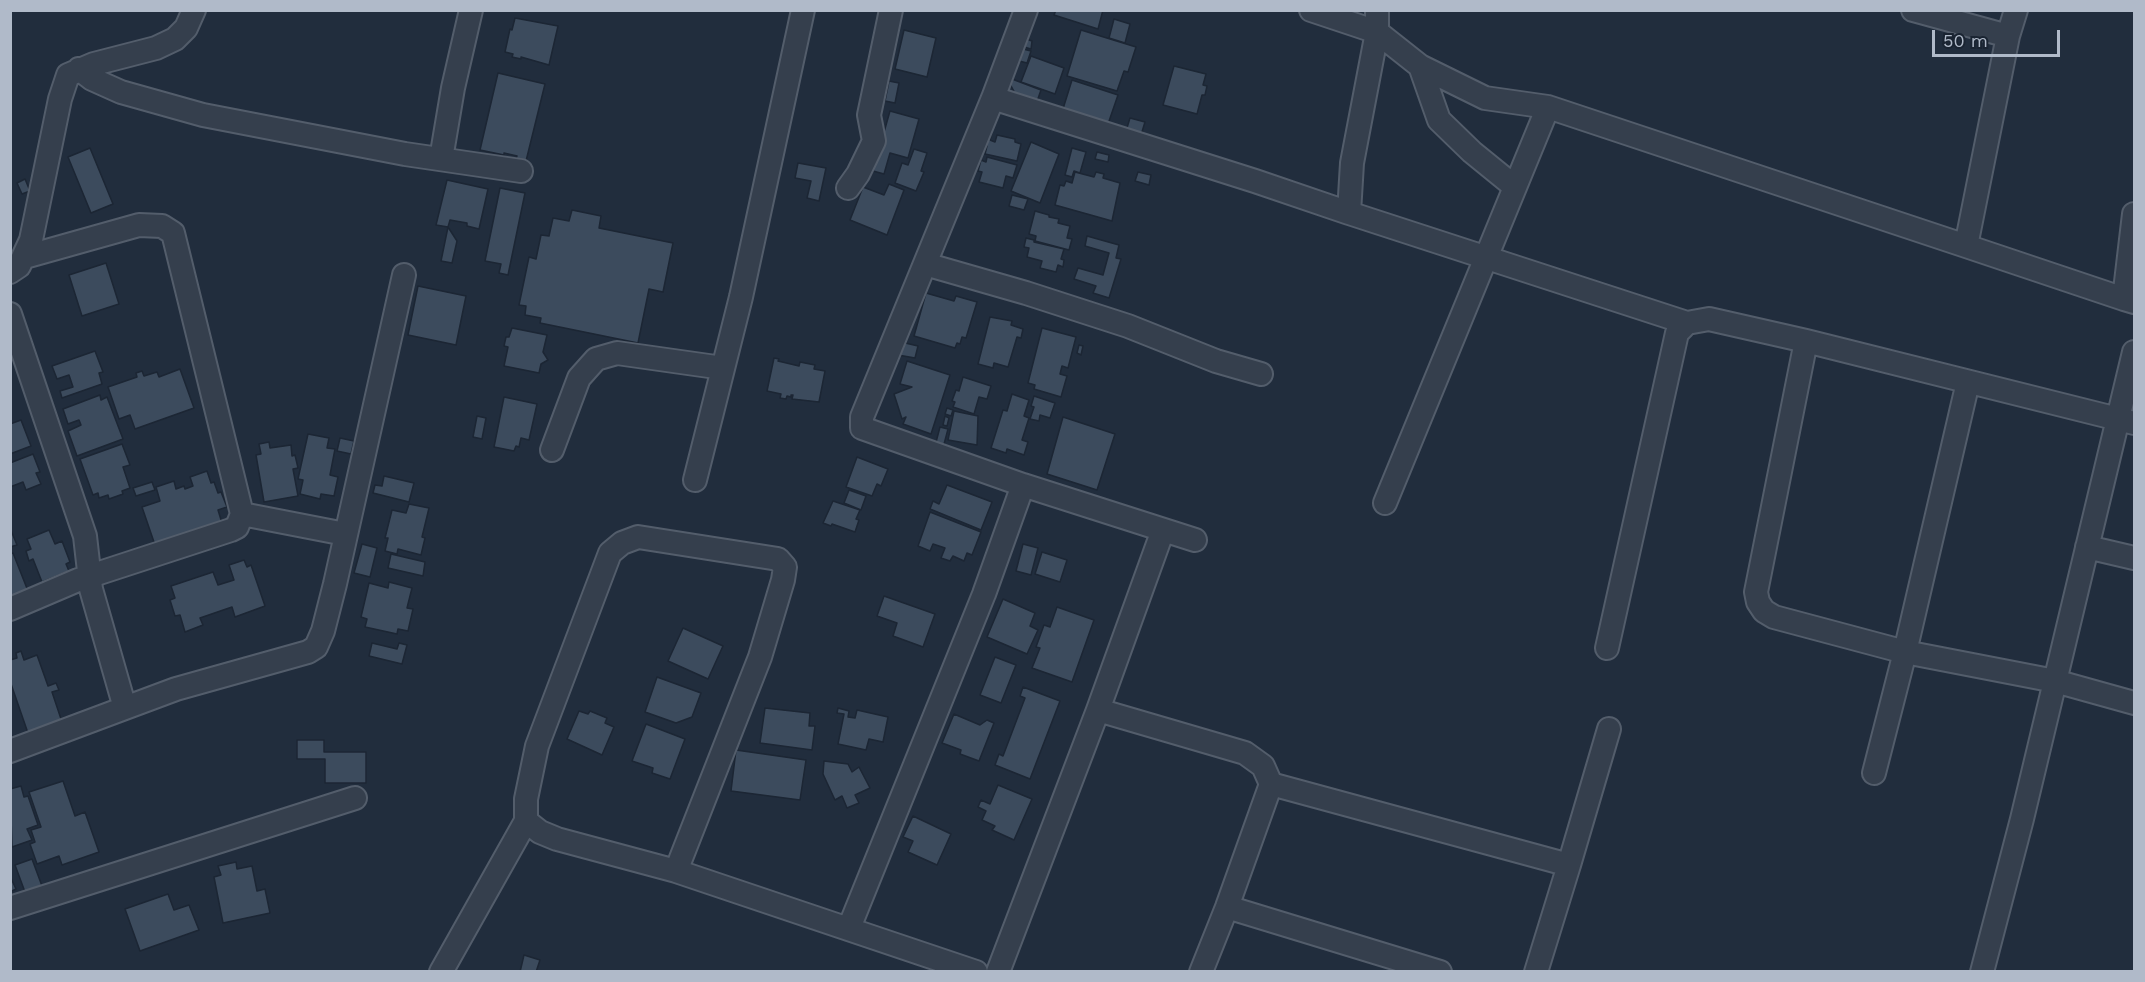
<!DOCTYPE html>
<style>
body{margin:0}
#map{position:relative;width:2145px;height:982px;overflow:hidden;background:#212d3d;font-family:"Work Sans",sans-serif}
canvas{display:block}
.frame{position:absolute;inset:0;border:12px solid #b0bac9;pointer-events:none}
.scale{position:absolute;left:1932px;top:30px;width:128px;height:27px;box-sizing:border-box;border:3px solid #b0bac9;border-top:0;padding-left:8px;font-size:18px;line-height:21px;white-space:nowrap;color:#b0bac9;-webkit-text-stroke:4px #1a2432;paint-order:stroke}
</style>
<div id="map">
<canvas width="2145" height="982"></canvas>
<div class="frame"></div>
<div class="scale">50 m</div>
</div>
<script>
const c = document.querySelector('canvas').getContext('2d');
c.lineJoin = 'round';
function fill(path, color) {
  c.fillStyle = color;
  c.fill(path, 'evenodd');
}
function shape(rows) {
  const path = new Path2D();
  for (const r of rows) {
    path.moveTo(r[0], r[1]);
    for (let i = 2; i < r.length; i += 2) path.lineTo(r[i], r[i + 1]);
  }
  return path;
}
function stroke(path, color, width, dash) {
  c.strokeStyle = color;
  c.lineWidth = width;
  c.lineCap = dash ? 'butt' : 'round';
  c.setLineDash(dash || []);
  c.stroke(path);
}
const building = shape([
 [1056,10,1103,10,1098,29,1054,15,1056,10],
 [515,18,558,26,549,65,521,57,521,59,512,57,513,54,505,52,510,29,512,30,515,18],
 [1114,19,1130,24,1125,43,1109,38,1114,19],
 [904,30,936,38,927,77,895,69,904,30],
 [1081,30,1136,47,1128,72,1124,71,1117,91,1067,76,1081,30],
 [1026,39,1032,41,1031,49,1024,47,1026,39],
 [1023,49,1031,51,1027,63,1019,61,1023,49],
 [1031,56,1064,68,1055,94,1021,82,1031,56],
 [1174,66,1206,74,1203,85,1207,86,1205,95,1202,95,1197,114,1163,105,1174,66],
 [498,73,545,84,526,161,516,159,517,156,504,153,504,155,480,150,498,73],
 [1012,79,1041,90,1034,110,1022,106,1010,84,1012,79],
 [1072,80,1118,95,1107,127,1062,112,1072,80],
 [889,81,899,83,895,103,885,101,889,81],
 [890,111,919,119,908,158,890,153,884,174,873,171,890,111],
 [1130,118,1145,122,1141,135,1126,131,1130,118],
 [985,131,992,132,990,140,995,142,997,135,1015,139,1015,142,1021,144,1017,161,985,154,987,146,981,144,985,131],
 [1031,142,1059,154,1040,203,1011,191,1031,142],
 [90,148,113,204,91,213,68,157,90,148],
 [1072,148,1086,152,1080,173,1074,171,1072,177,1065,175,1072,148],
 [914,149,927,153,921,171,924,172,916,191,895,183,902,163,908,165,914,149],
 [1097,152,1109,155,1108,162,1095,159,1097,152],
 [987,157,1017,165,1013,178,1006,176,1003,188,979,182,982,172,978,171,981,160,986,162,987,157],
 [798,163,826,168,819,201,807,198,811,181,795,178,798,163],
 [1075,172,1094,177,1096,172,1104,174,1103,178,1120,183,1112,221,1055,205,1060,185,1064,186,1066,181,1072,183,1075,172],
 [1138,172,1151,175,1149,185,1135,181,1138,172],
 [25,179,30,191,22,194,17,183,25,179],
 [447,180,488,189,479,229,467,226,467,223,450,220,448,227,436,225,447,180],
 [889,184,904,190,887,235,850,220,863,187,884,195,889,184],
 [500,188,525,193,508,275,499,273,501,264,485,261,500,188],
 [1012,195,1028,199,1024,210,1009,206,1012,195],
 [572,210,601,216,599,228,673,243,663,292,649,289,638,343,540,323,541,318,525,315,526,306,519,305,529,257,536,259,541,235,549,236,553,218,569,221,572,210],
 [1035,211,1049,215,1049,217,1059,219,1058,223,1070,226,1067,238,1072,239,1069,250,1035,241,1036,236,1029,234,1035,211],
 [448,227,457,241,452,263,441,261,448,227],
 [1087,236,1119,245,1116,258,1121,259,1109,298,1093,293,1096,286,1074,279,1078,268,1103,275,1109,253,1085,246,1087,236],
 [1026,238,1034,240,1034,242,1064,249,1061,259,1064,260,1063,267,1058,265,1056,272,1040,268,1042,261,1027,257,1029,248,1024,247,1026,238],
 [106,263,119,304,82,316,69,275,106,263],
 [418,286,466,296,456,345,408,335,418,286],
 [926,293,954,301,956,296,977,302,966,338,962,337,960,344,957,343,955,348,914,336,926,293],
 [990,317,1012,321,1011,325,1023,329,1021,338,1017,337,1008,367,994,363,993,368,978,364,990,317],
 [512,328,547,335,543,352,548,360,541,364,539,373,504,366,508,347,504,346,506,337,509,337,512,328],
 [1042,328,1076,337,1068,368,1062,366,1060,374,1067,376,1061,397,1034,389,1035,385,1028,383,1042,328],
 [901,342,918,346,915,358,898,355,901,342],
 [1079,345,1083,346,1081,355,1077,353,1079,345],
 [95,351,103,372,99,373,102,384,62,398,60,391,73,387,69,375,57,379,52,366,95,351],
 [774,358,779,359,778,361,799,366,800,362,815,365,814,369,825,371,819,402,792,399,793,395,791,395,791,397,787,396,786,399,780,398,781,394,767,391,774,358],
 [907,361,950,375,931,434,903,424,906,417,902,419,894,394,912,387,900,384,907,361],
 [180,369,194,408,135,429,130,415,119,419,108,387,137,377,136,373,142,371,144,376,157,372,159,377,180,369],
 [963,377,991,386,987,399,979,397,974,414,953,407,955,402,952,401,956,390,959,391,963,377],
 [1012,394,1029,400,1024,416,1029,418,1022,440,1028,442,1024,455,1007,449,1006,453,991,448,1003,410,1007,411,1012,394],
 [100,395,101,400,107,397,123,439,77,456,68,431,81,425,79,420,68,424,63,409,100,395],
 [1034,396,1055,403,1050,418,1040,415,1039,421,1030,419,1034,407,1031,406,1034,396],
 [504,397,537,404,529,440,521,438,519,447,516,446,514,451,494,447,504,397],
 [947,408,953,410,951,416,945,414,947,408],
 [954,411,978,416,977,445,948,440,954,411],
 [477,416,486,418,482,439,473,437,477,416],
 [945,416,949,418,947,426,943,425,945,416],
 [1063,417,1115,434,1097,490,1047,474,1063,417],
 [21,420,31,446,10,454,10,424,21,420],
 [940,427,948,429,943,448,935,446,940,427],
 [308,434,329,438,327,448,335,449,330,475,338,477,334,496,321,494,320,499,300,494,303,480,298,479,308,434],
 [340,438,354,441,351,454,337,451,340,438],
 [269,442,270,448,291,445,292,456,295,455,298,468,293,469,298,496,264,502,256,455,261,454,259,444,269,442],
 [122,444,130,465,123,467,130,488,122,491,123,494,109,499,108,495,99,498,98,493,93,495,80,459,122,444],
 [33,454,40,472,36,473,41,484,26,490,23,482,10,487,10,463,33,454],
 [857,457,888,469,881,486,877,484,872,496,846,487,857,457],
 [207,471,211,483,214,482,218,493,221,492,227,507,218,510,222,523,155,545,142,507,160,501,156,487,174,481,176,489,184,486,185,489,193,486,190,477,207,471],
 [384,476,414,483,409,502,373,493,375,485,382,486,384,476],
 [152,482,155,490,136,496,133,488,152,482],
 [947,485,992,502,981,530,930,509,933,501,939,504,947,485],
 [849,490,866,496,861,510,844,503,849,490],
 [833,501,860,510,856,519,859,520,855,532,832,524,831,526,823,523,833,501],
 [409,504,429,508,422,537,425,538,421,555,398,549,397,554,385,551,388,538,385,538,392,510,406,513,409,504],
 [930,512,981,532,972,555,967,553,964,561,953,556,950,561,941,558,945,548,933,544,930,551,918,546,930,512],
 [10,528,17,545,10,547,10,528],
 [49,530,55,544,62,541,70,562,66,564,69,571,42,582,33,559,29,561,26,551,31,549,27,539,49,530],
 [362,544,377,548,370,577,354,573,362,544],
 [1023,544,1038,548,1031,575,1016,571,1023,544],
 [1042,552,1067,560,1060,582,1035,574,1042,552],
 [13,553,28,591,10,598,10,554,13,553],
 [391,554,425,562,423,576,388,568,391,554],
 [244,560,247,567,251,565,265,606,235,617,232,607,200,618,203,625,185,632,180,615,175,616,170,600,175,598,171,586,213,572,218,585,234,580,229,565,244,560],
 [389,582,412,588,407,608,413,609,408,631,398,629,397,634,365,627,367,619,361,617,369,583,388,588,389,582],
 [884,596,935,614,923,647,893,636,897,623,877,616,884,596],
 [1003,599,1035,613,1030,626,1038,630,1027,654,987,637,1003,599],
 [1057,607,1094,620,1072,682,1032,668,1040,648,1036,647,1044,625,1050,627,1057,607],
 [683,628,723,646,708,679,668,661,683,628],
 [372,643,397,649,399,643,407,645,402,664,369,656,372,643],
 [21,651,24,660,37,655,48,686,56,683,59,690,52,692,61,719,66,717,69,726,29,736,10,681,10,660,17,658,16,653,21,651],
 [995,657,1016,665,1001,703,980,695,995,657],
 [657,677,701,693,692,717,676,723,645,712,657,677],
 [1023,687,1060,701,1030,779,995,765,999,754,1003,756,1025,698,1020,696,1023,687],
 [765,708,810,713,809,726,815,726,812,750,760,743,765,708],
 [838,708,849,711,848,717,855,718,857,710,888,717,883,742,869,739,866,750,838,744,844,714,837,713,838,708],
 [579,711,588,714,590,711,607,718,605,723,614,727,602,755,567,739,579,711],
 [954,714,980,725,987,720,994,723,979,761,960,754,961,750,942,743,954,714],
 [646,724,685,739,670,779,652,773,653,768,632,761,646,724],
 [297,740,324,740,324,752,366,752,366,783,325,783,325,759,297,759,297,740],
 [736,750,806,760,800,800,731,791,736,750],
 [824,761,848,764,852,772,859,767,870,788,855,795,859,803,847,808,842,796,835,800,823,774,824,761],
 [63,781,75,816,85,812,99,852,62,865,59,856,37,864,30,844,35,842,31,830,41,827,29,792,63,781],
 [998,785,1032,799,1014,840,992,830,995,826,982,820,986,811,978,807,981,800,990,804,998,785],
 [21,786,24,797,28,796,38,825,27,829,32,840,12,847,10,789,21,786],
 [913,816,951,834,937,865,908,852,913,841,903,837,913,816],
 [32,859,42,886,25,892,15,865,32,859],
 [236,862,237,869,252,866,257,891,265,889,270,913,223,923,214,877,221,875,218,866,236,862],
 [10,876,16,889,10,892,10,876],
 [168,894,174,910,189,905,199,930,140,951,125,909,168,894],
 [524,955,540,960,536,972,520,972,524,955]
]);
const minor = shape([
 [1026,10,993,98,862,417,862,428,1023,485,1195,540],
 [1311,10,1377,32,1377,10],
 [1913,10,2008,36],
 [1420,66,1439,120,1472,152,1515,187],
 [79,69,92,79,121,92,203,115,405,154,521,171],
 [993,98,1255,181,1349,213],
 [441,159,453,88,471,10],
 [848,188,858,174,874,141,869,115,891,10],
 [2134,214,2124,299,2134,302],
 [1966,246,2124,299],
 [925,264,1026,293,1128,326,1216,361,1261,374],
 [10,272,19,266,31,240,60,99,68,75,94,64,156,48,175,39,186,28,194,10],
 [10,314,85,536,91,589,125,708,10,751],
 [1687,323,1349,213,1352,163,1377,32,1420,66,1485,98,1548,107,1966,246,2008,36,2016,10],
 [1806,341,1756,592,1758,602,1764,611,1774,617,1905,652,2055,681,2134,703],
 [552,450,579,378,596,359,617,353,723,368],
 [695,480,741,297,803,10],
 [1385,503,1548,107],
 [242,514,345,534],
 [2087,547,2134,558],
 [10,609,78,580,231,530,237,527,242,514,173,233,162,226,139,225,25,257],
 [1607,648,1677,333,1687,323,1709,319,1806,341,2134,423],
 [125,708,176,689,308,652,316,647,323,631,335,584,404,275],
 [1098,710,1245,753,1263,766,1271,784,1227,907,1201,972],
 [1874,773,1905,652,1968,382],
 [1271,784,1569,865,1609,729],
 [676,871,760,657,783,580,785,567,778,559,638,537,622,543,610,553,537,746,526,799,526,821,540,832,557,839,676,871,976,972],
 [1227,907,1440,972],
 [10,908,355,798],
 [849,928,984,594,1023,485],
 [441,972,526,821],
 [998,972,1098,710,1163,530],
 [1536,972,1569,865],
 [1982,972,2022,819,2134,352]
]);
fill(building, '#3c4b5d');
stroke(building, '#1c2634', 1.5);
stroke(minor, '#535d6b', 26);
stroke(minor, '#353f4d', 22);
</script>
